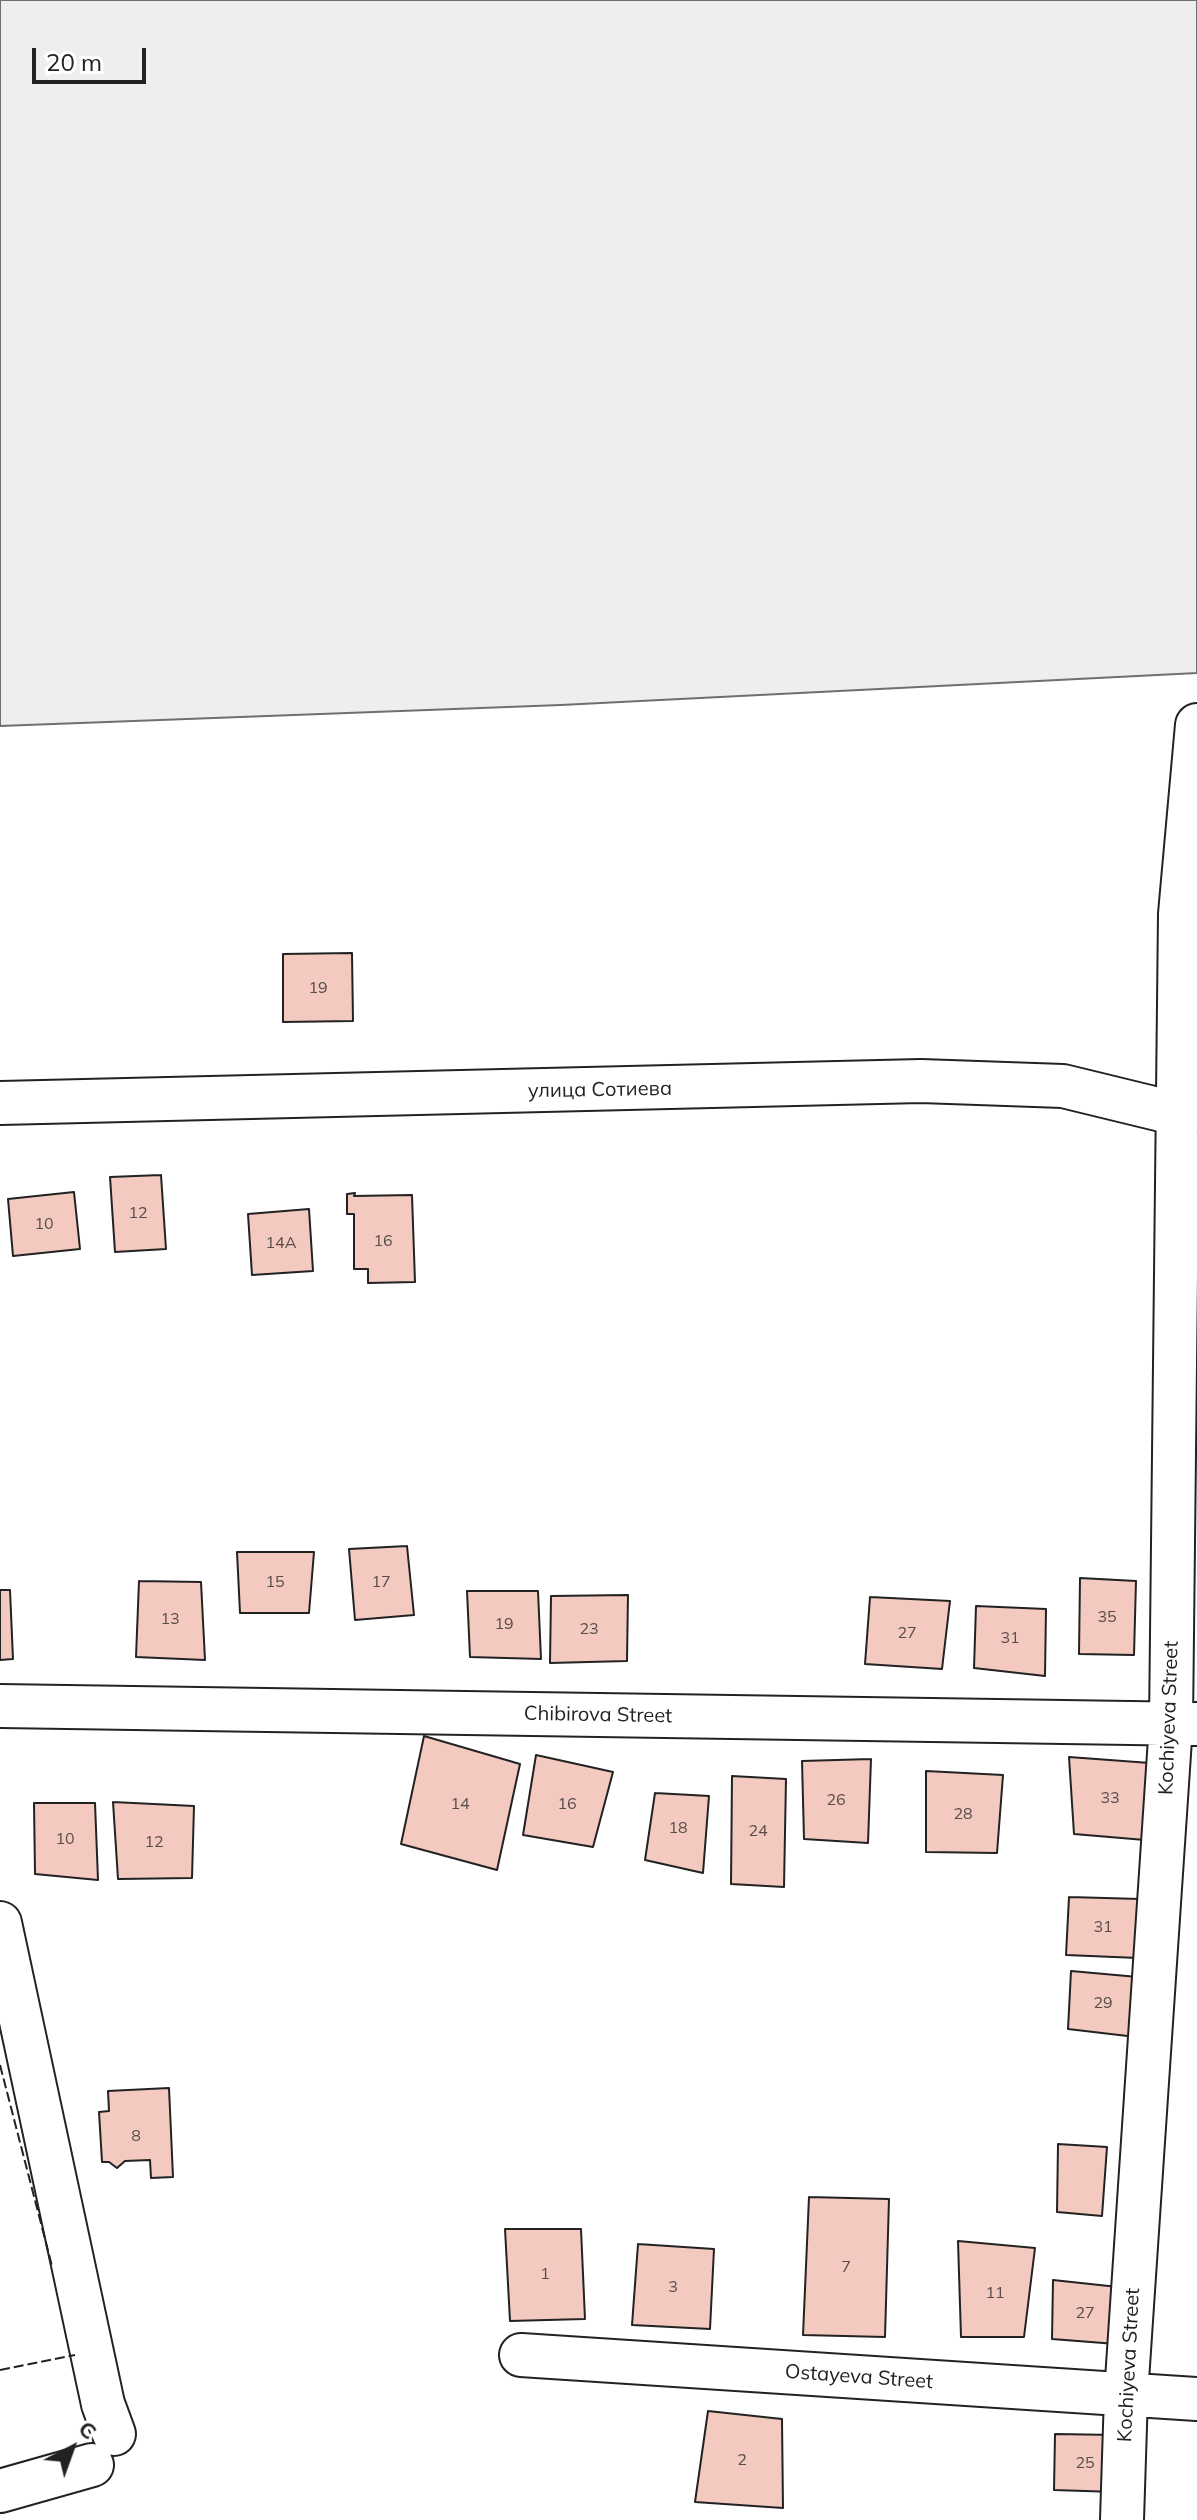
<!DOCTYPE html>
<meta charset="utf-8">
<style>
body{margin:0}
#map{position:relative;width:1197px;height:2520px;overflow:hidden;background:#fff;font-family:Mulish,sans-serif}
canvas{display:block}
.north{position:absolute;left:32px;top:2408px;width:80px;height:80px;-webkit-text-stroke:6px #fff;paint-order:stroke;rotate:41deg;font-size:22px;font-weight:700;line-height:32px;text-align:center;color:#222}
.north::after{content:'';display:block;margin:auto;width:28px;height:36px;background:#222;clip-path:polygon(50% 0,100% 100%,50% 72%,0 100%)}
.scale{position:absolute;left:32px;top:48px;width:114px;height:36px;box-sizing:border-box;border:4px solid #222;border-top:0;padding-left:10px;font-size:24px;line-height:28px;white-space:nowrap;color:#222;-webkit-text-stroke:6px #fff;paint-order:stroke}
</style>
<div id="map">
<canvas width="1197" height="2520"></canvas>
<div class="north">С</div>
<div class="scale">20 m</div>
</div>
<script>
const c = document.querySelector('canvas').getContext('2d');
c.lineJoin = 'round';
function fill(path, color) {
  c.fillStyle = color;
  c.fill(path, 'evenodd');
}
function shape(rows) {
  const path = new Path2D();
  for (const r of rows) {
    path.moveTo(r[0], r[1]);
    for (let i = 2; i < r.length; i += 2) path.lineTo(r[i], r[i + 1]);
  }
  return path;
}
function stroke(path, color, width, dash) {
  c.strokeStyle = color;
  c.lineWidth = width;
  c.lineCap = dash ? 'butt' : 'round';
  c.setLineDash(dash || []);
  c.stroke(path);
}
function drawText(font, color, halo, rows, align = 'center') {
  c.font = font + ' Mulish,sans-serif';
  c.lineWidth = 6;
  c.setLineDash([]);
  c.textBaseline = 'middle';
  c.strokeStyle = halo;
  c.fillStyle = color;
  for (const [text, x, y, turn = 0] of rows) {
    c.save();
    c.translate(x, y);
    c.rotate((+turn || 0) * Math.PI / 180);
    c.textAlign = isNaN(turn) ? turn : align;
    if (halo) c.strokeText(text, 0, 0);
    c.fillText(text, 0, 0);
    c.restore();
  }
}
const green = shape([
 [0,0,1197,0,1197,673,561,705,0,726,0,0]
]);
const building = shape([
 [352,953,353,1021,283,1022,283,954,352,953],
 [161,1175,166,1249,115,1252,110,1177,161,1175],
 [74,1192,80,1249,13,1256,8,1199,74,1192],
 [355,1193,354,1196,412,1195,415,1282,368,1283,368,1269,354,1269,354,1214,347,1214,347,1194,355,1193],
 [309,1209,313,1271,252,1275,248,1214,309,1209],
 [407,1546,414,1615,355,1620,349,1549,407,1546],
 [237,1552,314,1552,309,1613,240,1613,237,1552],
 [1080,1578,1136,1581,1134,1655,1079,1654,1080,1578],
 [139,1581,201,1582,205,1660,136,1657,139,1581],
 [0,1590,10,1590,13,1659,0,1660,0,1590],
 [467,1591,538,1591,541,1659,470,1657,467,1591],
 [628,1595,627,1661,550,1663,551,1596,628,1595],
 [870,1597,950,1601,942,1669,865,1664,870,1597],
 [976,1606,1046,1609,1045,1676,974,1668,976,1606],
 [424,1736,520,1764,497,1870,401,1844,424,1736],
 [536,1755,613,1772,593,1847,523,1835,536,1755],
 [1069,1757,1150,1763,1145,1840,1074,1834,1069,1757],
 [871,1759,868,1843,804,1839,802,1761,871,1759],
 [926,1771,1003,1775,997,1853,926,1852,926,1771],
 [732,1776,786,1779,784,1887,731,1884,732,1776],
 [655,1793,709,1796,703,1873,645,1860,655,1793],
 [113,1802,194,1806,192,1878,118,1879,113,1802],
 [34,1803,95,1803,98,1880,35,1874,34,1803],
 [1069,1897,1140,1899,1138,1958,1066,1955,1069,1897],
 [1071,1971,1138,1977,1136,2037,1068,2029,1071,1971],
 [169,2088,173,2177,151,2178,150,2160,125,2161,117,2168,109,2162,102,2162,99,2112,109,2111,108,2091,169,2088],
 [1058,2144,1107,2147,1102,2216,1057,2212,1058,2144],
 [809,2197,889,2199,885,2337,803,2335,809,2197],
 [505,2229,581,2229,585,2319,510,2321,505,2229],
 [958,2241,1035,2248,1024,2337,961,2337,958,2241],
 [638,2244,714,2249,710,2329,632,2325,638,2244],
 [1053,2280,1118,2287,1116,2344,1052,2339,1053,2280],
 [708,2411,782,2419,783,2508,695,2502,708,2411],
 [1055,2434,1116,2435,1115,2492,1054,2490,1055,2434]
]);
const minor = shape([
 [0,1103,921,1081,1063,1086,1178,1114,1197,1111],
 [0,1706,1197,1724],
 [0,1923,103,2404,114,2434],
 [521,2355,1197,2399],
 [0,2491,92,2465],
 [1122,2520,1126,2395,1171,1724,1180,914,1197,725]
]);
const fence = shape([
 [0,2065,52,2266],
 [0,2370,75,2355]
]);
const numberNames = [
 ["19",318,988],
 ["12",138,1213],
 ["10",44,1224],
 ["16",383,1241],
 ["14А",281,1243],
 ["15",275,1582],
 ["17",381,1582],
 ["35",1107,1617],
 ["13",170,1619],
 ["19",504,1624],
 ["23",589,1629],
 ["27",907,1633],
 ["31",1010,1638],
 ["33",1110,1798],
 ["26",836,1800],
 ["14",460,1804],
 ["16",567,1804],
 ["28",963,1814],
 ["18",678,1828],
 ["24",758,1831],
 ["10",65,1839],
 ["12",154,1842],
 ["31",1103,1927],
 ["29",1103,2003],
 ["8",136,2136],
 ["7",846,2267],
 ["1",545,2274],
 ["3",673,2287],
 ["11",995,2293],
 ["27",1085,2313],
 ["2",742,2460],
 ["25",1085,2463]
];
const streetNames = [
 ["улица Сотиева",600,1090,-1],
 ["Chibirova Street",598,1715,1],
 ["Kochiyeva Street",1169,1718,-88],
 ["Kochiyeva Street",1129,2365,-87],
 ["Ostayeva Street",859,2377,4]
];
fill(green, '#eee');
stroke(green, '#6f6f6f', 2);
fill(building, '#f3c9c0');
stroke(building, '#222', 2);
stroke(minor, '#222', 46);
stroke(minor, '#fff', 42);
stroke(fence, '#222', 2, [10, 4]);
drawText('16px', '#564c4a', null, numberNames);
drawText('20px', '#222', '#fff', streetNames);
</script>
